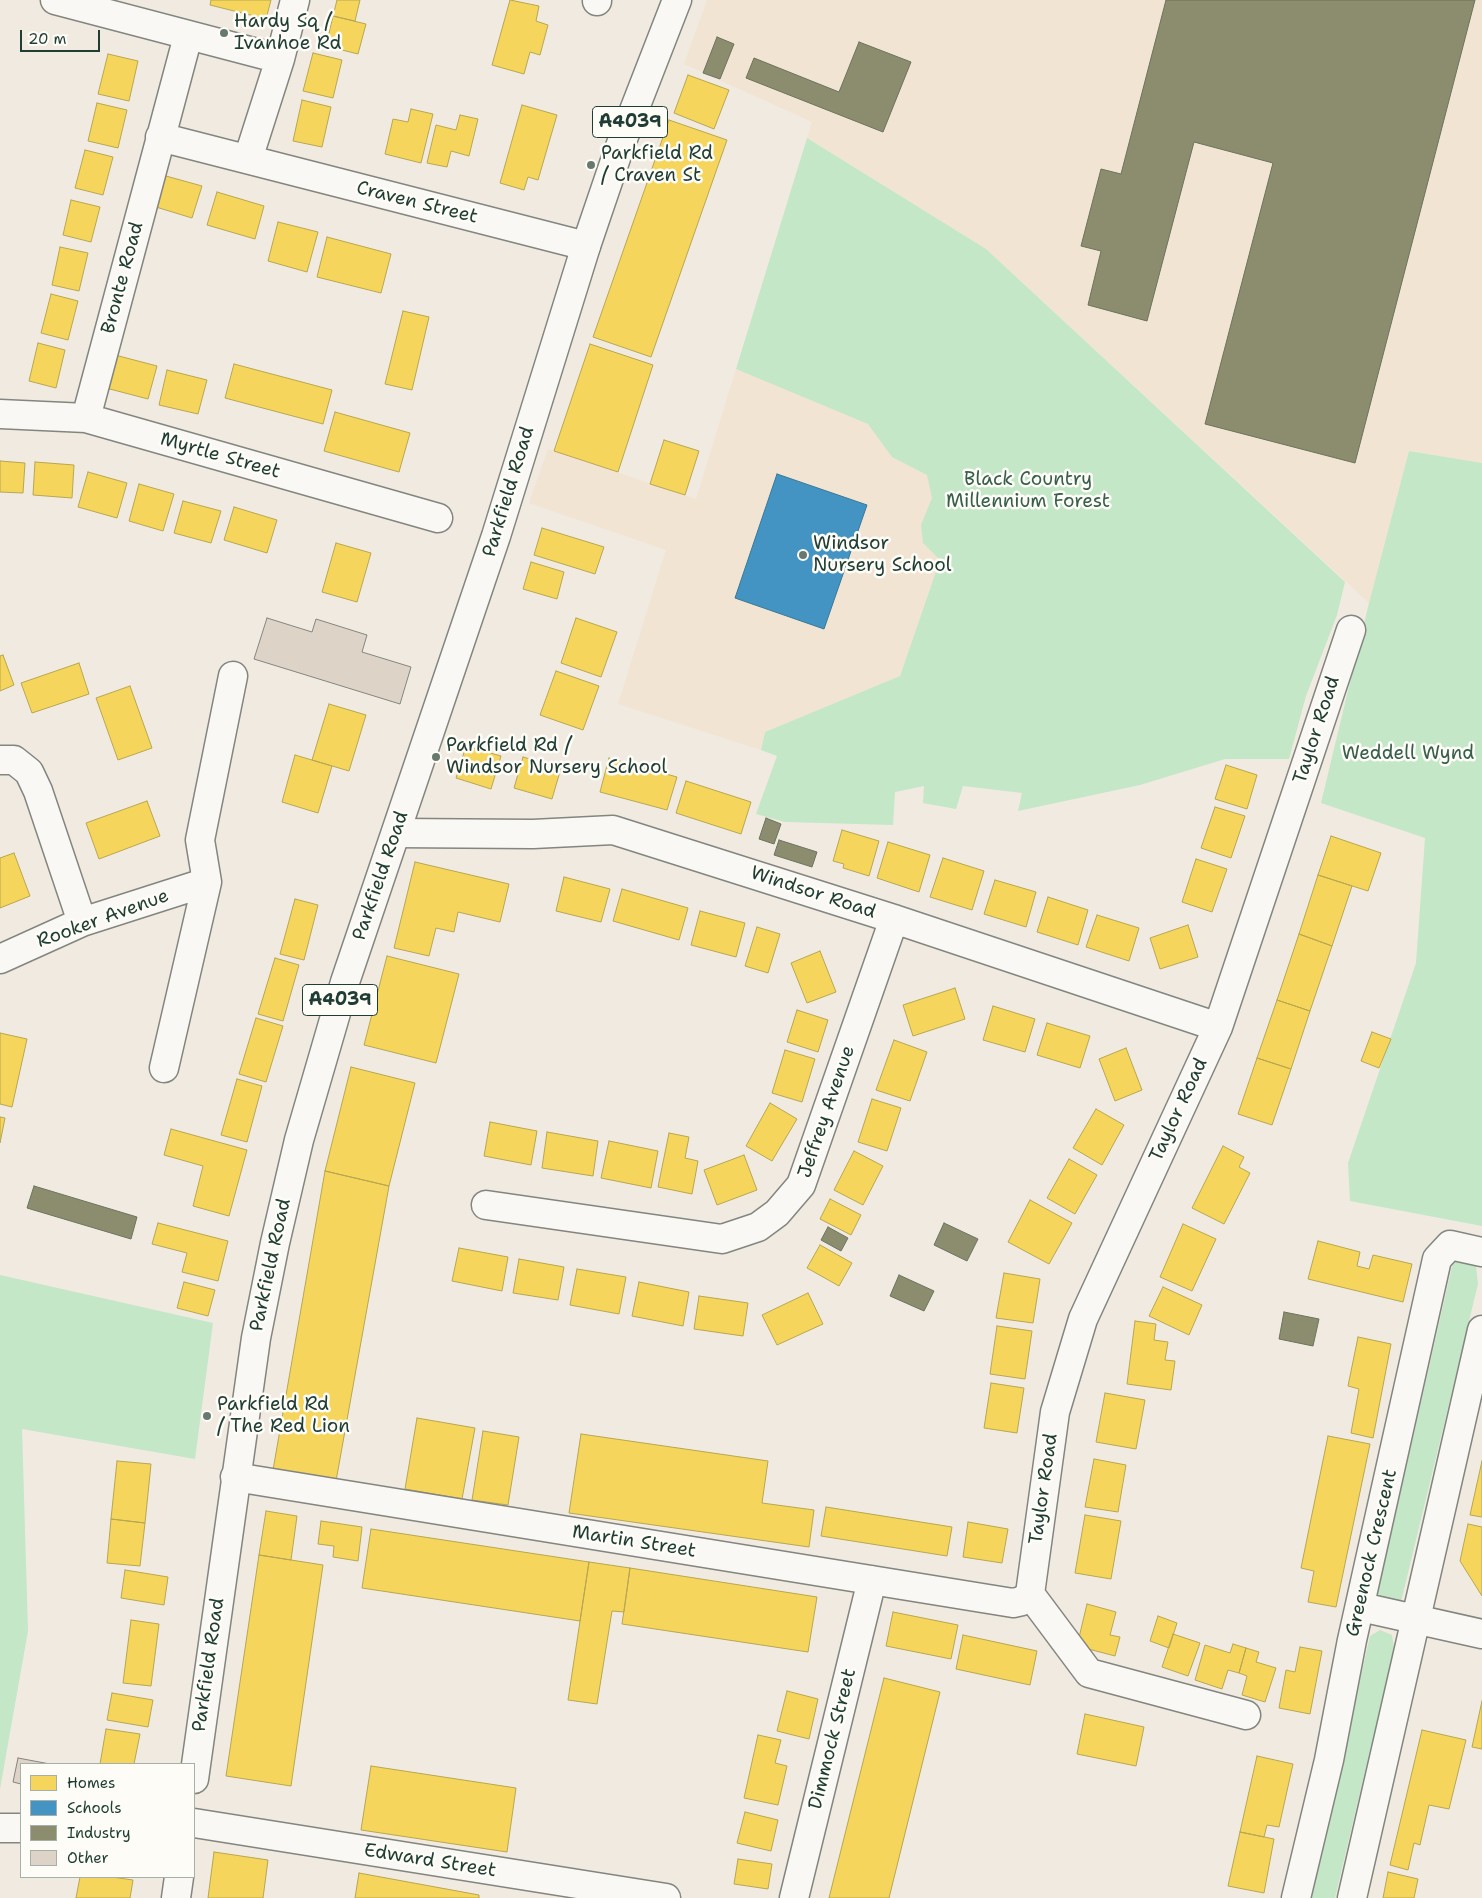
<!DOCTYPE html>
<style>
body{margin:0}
#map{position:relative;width:1482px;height:1898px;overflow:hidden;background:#f1eae0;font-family:"Shantell Sans",sans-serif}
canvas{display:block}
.legend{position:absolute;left:20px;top:1763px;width:175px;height:115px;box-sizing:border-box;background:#fdfcf7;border:1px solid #a4b0a9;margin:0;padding:6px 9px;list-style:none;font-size:15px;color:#1f3d34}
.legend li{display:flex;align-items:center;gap:10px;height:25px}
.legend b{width:25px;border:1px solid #a4b0a9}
.scale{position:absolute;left:20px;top:30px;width:80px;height:22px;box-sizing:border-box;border:2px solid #1f3d34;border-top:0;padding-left:6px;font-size:15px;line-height:18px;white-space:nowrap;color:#1f3d34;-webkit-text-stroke:4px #fdfcf7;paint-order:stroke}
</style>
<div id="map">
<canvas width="1482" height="1898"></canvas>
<ul class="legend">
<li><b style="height:14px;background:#f6d55c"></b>Homes</li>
<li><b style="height:14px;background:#4393c3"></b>Schools</li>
<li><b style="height:14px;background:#8c8c6e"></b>Industry</li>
<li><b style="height:14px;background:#ded3c7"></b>Other</li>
</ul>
<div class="scale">20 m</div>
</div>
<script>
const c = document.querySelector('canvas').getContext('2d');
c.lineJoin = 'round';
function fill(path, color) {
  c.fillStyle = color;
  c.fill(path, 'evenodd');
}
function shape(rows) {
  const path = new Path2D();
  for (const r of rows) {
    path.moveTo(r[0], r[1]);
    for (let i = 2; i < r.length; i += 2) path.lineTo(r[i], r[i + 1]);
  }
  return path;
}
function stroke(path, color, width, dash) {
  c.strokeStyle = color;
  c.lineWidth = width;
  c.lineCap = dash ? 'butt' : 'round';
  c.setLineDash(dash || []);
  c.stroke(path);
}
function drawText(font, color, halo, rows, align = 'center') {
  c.font = font + ' "Shantell Sans",sans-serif';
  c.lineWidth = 5;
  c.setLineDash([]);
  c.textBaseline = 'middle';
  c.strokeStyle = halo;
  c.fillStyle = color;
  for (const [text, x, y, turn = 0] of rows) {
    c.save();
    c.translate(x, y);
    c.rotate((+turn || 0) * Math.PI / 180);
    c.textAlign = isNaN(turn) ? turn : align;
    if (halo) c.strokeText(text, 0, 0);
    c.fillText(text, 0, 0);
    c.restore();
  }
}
const built = shape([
 [707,0,1482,0,1482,463,1409,451,1369,603,986,249,807,138,812,122,684,64],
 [736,369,972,467,900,676,765,732,761,750,618,704,666,550,529,503,548,449,696,499]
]);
const green = shape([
 [807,138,986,249,1345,582,1337,615,1306,696,1289,759,1225,759,1140,785,1018,811,1022,793,963,786,956,809,923,803,924,786,895,792,893,825,785,822,756,814,777,756,761,750,765,732,900,676,940,560,923,543,921,525,932,498,927,475,892,457,868,424,736,369],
 [1409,451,1482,463,1482,1226,1350,1201,1348,1163,1416,963,1425,838,1321,803,1369,603],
 [1466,1259,1476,1266,1478,1284,1400,1606,1376,1600,1453,1262],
 [0,1275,213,1323,195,1459,22,1429,28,1631,0,1789],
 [1380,1630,1392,1635,1394,1648,1335,1898,1309,1898,1370,1636]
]);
const homes = shape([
 [211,0,271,0,266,19,210,5,211,0],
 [337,0,360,0,355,21,333,16,337,0],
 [510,0,539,6,536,21,548,25,540,55,530,52,524,74,492,65,510,0],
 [333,16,366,24,358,54,326,46,333,16],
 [313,53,342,60,333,98,303,91,313,53],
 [108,54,138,61,129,101,98,94,108,54],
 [688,75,729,90,714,129,674,113,688,75],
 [302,100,331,107,322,147,293,141,302,100],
 [97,103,127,110,118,148,88,141,97,103],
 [522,105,557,115,538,180,528,177,524,190,500,183,522,105],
 [411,109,433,114,421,163,385,154,393,119,408,122,411,109],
 [460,115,478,119,469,156,451,151,447,167,427,163,436,125,456,130,460,115],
 [669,120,727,140,651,357,593,337,669,120],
 [85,150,113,157,103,195,75,188,85,150],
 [166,176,202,186,192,218,156,207,166,176],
 [217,192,264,206,255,239,207,225,217,192],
 [71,200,100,207,91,242,63,235,71,200],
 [278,222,318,232,307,272,268,261,278,222],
 [327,237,391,254,381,293,317,277,327,237],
 [60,247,88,253,79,291,52,285,60,247],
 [51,294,78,301,68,340,41,333,51,294],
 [403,311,429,317,412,390,385,384,403,311],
 [38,343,65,350,56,388,29,381,38,343],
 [590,344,653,365,618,472,554,451,590,344],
 [115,355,157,366,148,399,106,388,115,355],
 [234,364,332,390,323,424,225,398,234,364],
 [167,370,207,380,198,414,159,405,167,370],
 [335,412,410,433,399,472,324,451,335,412],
 [664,440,699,451,685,495,650,484,664,440],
 [0,461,25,463,23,493,0,492,0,461],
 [35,462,74,465,72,498,33,495,35,462],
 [88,472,127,483,117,518,78,507,88,472],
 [139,484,174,494,163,531,129,521,139,484],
 [183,501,221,511,211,543,174,533,183,501],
 [234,507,277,520,267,553,224,540,234,507],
 [542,528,604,547,595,574,534,555,542,528],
 [336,543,371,553,357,602,322,592,336,543],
 [531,562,564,572,557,599,523,589,531,562],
 [576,618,617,632,601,677,561,663,576,618],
 [3,655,14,685,0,691,0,656,3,655],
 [79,663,89,694,32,713,21,683,79,663],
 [556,671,599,686,583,730,540,715,556,671],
 [130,686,152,748,118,760,96,698,130,686],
 [329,704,366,715,349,771,312,760,329,704],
 [466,746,501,756,491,789,456,778,466,746],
 [295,755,332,766,318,813,282,802,295,755],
 [523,757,561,768,552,799,514,788,523,757],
 [609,758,677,777,667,810,600,792,609,758],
 [1226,765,1257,775,1247,809,1215,799,1226,765],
 [686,781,751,802,741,834,676,813,686,781],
 [147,801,160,836,99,859,86,823,147,801],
 [1215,807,1245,816,1231,858,1201,848,1215,807],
 [842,830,879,841,869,876,843,868,844,864,833,861,842,830],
 [1331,836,1381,853,1368,891,1318,875,1331,836],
 [888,842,930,855,919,892,877,878,888,842],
 [14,853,30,896,0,908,0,858,14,853],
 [943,858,984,871,972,910,930,897,943,858],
 [1196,859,1227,869,1212,912,1182,902,1196,859],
 [415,862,509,884,500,922,458,912,454,932,436,928,429,956,394,948,415,862],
 [1318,875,1352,886,1332,946,1299,934,1318,875],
 [564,877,610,889,601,922,556,911,564,877],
 [995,880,1036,892,1026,927,984,914,995,880],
 [622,889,688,908,679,940,613,921,622,889],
 [1048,897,1088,910,1078,945,1037,932,1048,897],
 [295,899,318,905,304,960,280,954,295,899],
 [700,911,745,923,736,957,691,945,700,911],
 [1097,915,1139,928,1129,961,1086,947,1097,915],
 [1188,925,1198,957,1160,969,1150,938,1188,925],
 [757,927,780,934,768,973,745,966,757,927],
 [1299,934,1332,946,1310,1011,1277,1000,1299,934],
 [820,951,836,992,807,1003,791,963,820,951],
 [387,956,459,974,436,1063,364,1045,387,956],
 [275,958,299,965,283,1021,258,1014,275,958],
 [955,988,965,1019,913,1036,903,1005,955,988],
 [1277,1000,1310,1011,1291,1069,1257,1058,1277,1000],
 [993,1006,1035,1019,1025,1052,983,1040,993,1006],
 [797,1010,828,1020,818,1052,787,1042,797,1010],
 [256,1018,283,1026,266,1082,239,1074,256,1018],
 [1047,1023,1090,1036,1080,1068,1037,1055,1047,1023],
 [1372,1032,1391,1039,1379,1068,1361,1061,1372,1032],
 [0,1033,27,1039,12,1107,0,1104,0,1033],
 [894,1040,927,1052,910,1101,876,1090,894,1040],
 [1126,1048,1142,1090,1115,1101,1099,1059,1126,1048],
 [785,1050,815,1059,802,1102,772,1093,785,1050],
 [1257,1058,1291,1069,1272,1125,1238,1114,1257,1058],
 [351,1067,415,1083,389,1186,325,1171,351,1067],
 [237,1079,262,1086,247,1142,221,1135,237,1079],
 [872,1099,901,1108,887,1151,858,1142,872,1099],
 [770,1103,797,1119,772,1161,746,1146,770,1103],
 [1096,1109,1124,1125,1102,1165,1073,1148,1096,1109],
 [0,1117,5,1118,0,1143,0,1117],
 [490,1122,537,1131,531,1165,484,1156,490,1122],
 [171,1129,247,1150,229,1216,193,1206,203,1166,164,1155,171,1129],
 [547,1132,598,1141,593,1176,542,1168,547,1132],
 [669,1133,689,1137,685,1158,698,1161,692,1194,658,1187,669,1133],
 [609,1141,658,1151,651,1188,601,1178,609,1141],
 [1223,1146,1244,1157,1239,1167,1250,1173,1224,1224,1192,1208,1223,1146],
 [854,1151,883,1166,863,1205,834,1190,854,1151],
 [744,1155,757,1190,717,1205,704,1170,744,1155],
 [1069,1159,1097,1175,1075,1214,1047,1198,1069,1159],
 [325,1171,389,1186,336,1481,273,1470,325,1171],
 [830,1199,861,1215,851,1235,820,1219,830,1199],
 [1030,1200,1072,1223,1049,1264,1008,1242,1030,1200],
 [158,1223,228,1241,218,1281,182,1272,187,1253,152,1244,158,1223],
 [1183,1224,1216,1239,1192,1291,1160,1277,1183,1224],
 [1318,1241,1360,1252,1357,1266,1369,1269,1373,1255,1412,1264,1403,1302,1308,1279,1318,1241],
 [820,1245,852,1263,839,1286,807,1268,820,1245],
 [459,1248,508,1257,502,1291,452,1281,459,1248],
 [519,1259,564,1267,558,1300,513,1293,519,1259],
 [577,1269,626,1277,619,1314,570,1305,577,1269],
 [1004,1273,1040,1279,1033,1323,996,1318,1004,1273],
 [184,1282,215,1290,208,1316,177,1308,184,1282],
 [639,1282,689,1292,683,1326,632,1316,639,1282],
 [1163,1287,1202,1305,1189,1335,1149,1316,1163,1287],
 [808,1293,823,1324,777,1345,762,1315,808,1293],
 [699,1296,748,1303,743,1336,694,1329,699,1296],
 [1135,1321,1156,1324,1154,1340,1168,1342,1165,1360,1175,1361,1171,1390,1127,1384,1135,1321],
 [997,1326,1032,1331,1025,1379,990,1374,997,1326],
 [1358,1337,1391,1344,1373,1438,1351,1433,1359,1389,1348,1386,1358,1337],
 [991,1383,1024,1388,1017,1433,984,1428,991,1383],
 [1105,1393,1145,1400,1136,1449,1096,1442,1105,1393],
 [417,1418,475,1428,462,1499,405,1489,417,1418],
 [483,1431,519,1437,508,1505,472,1500,483,1431],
 [581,1434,768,1461,762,1503,814,1510,809,1547,569,1513,581,1434],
 [1328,1436,1370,1444,1336,1607,1308,1602,1314,1571,1301,1568,1328,1436],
 [1094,1459,1126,1465,1118,1512,1085,1507,1094,1459],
 [117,1461,151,1464,145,1523,111,1519,117,1461],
 [1482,1461,1482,1517,1470,1515,1482,1461],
 [826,1507,952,1527,947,1556,821,1536,826,1507],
 [266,1511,297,1516,291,1560,259,1555,266,1511],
 [1085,1515,1121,1521,1111,1579,1075,1573,1085,1515],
 [111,1519,145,1523,140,1566,107,1563,111,1519],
 [321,1521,362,1527,358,1561,333,1557,334,1546,318,1544,321,1521],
 [968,1522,1008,1529,1002,1563,963,1557,968,1522],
 [1468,1524,1482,1527,1482,1596,1460,1561,1468,1524],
 [371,1529,589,1562,580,1621,362,1588,371,1529],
 [259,1555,323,1565,291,1786,226,1776,259,1555],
 [589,1562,630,1568,624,1612,612,1611,597,1704,568,1700,589,1562],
 [630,1568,817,1597,808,1652,622,1624,630,1568],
 [125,1570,168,1577,164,1605,121,1598,125,1570],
 [1087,1604,1116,1612,1110,1635,1120,1637,1115,1656,1077,1646,1087,1604],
 [893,1612,958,1625,951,1659,886,1646,893,1612],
 [1158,1616,1177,1623,1169,1648,1150,1641,1158,1616],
 [131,1620,159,1624,151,1686,123,1683,131,1620],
 [1173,1634,1200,1643,1188,1676,1162,1667,1173,1634],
 [963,1635,1037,1651,1030,1685,956,1669,963,1635],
 [1233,1644,1246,1648,1239,1673,1228,1670,1222,1689,1195,1680,1205,1645,1230,1653,1233,1644],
 [1300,1647,1322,1651,1310,1714,1279,1708,1286,1670,1295,1672,1300,1647],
 [1246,1648,1259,1652,1256,1662,1276,1668,1265,1702,1242,1695,1247,1676,1239,1673,1246,1648],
 [884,1678,940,1692,889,1898,829,1898,884,1678],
 [787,1691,818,1699,809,1739,777,1731,787,1691],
 [112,1693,153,1700,148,1727,107,1720,112,1693],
 [1482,1701,1482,1749,1472,1747,1482,1701],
 [1085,1714,1144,1727,1136,1766,1077,1754,1085,1714],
 [106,1729,140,1734,134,1764,100,1764,106,1729],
 [1422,1730,1466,1740,1449,1809,1429,1805,1420,1845,1414,1843,1408,1870,1390,1865,1422,1730],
 [758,1735,781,1740,775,1763,787,1766,778,1805,744,1798,758,1735],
 [1257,1756,1293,1764,1279,1827,1267,1825,1264,1837,1240,1832,1257,1756],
 [371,1766,516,1788,507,1852,361,1830,371,1766],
 [745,1812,778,1820,771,1851,737,1843,745,1812],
 [1240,1832,1274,1839,1264,1893,1228,1886,1240,1832],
 [214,1852,268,1860,263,1898,208,1898,214,1852],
 [738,1859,772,1864,768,1889,734,1884,738,1859],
 [1388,1872,1418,1879,1414,1898,1383,1898,1388,1872],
 [359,1873,479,1895,479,1898,355,1898,359,1873],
 [80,1877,112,1877,133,1880,130,1898,76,1898,80,1877]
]);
const schools = shape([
 [777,474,867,505,824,629,735,598,777,474]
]);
const industry = shape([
 [1166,0,1475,0,1355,463,1205,424,1273,163,1194,142,1147,321,1088,305,1101,251,1081,246,1101,169,1121,174,1166,0],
 [717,37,734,44,720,79,703,73,717,37],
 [859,42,911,62,883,132,746,78,754,58,839,92,859,42],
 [766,818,781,824,774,844,759,839,766,818],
 [779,840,817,852,812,867,774,855,779,840],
 [34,1186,137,1217,131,1239,27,1208,34,1186],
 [944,1223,978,1239,967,1261,934,1245,944,1223],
 [828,1227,848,1238,841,1251,821,1240,828,1227],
 [899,1275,934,1291,924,1311,890,1296,899,1275],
 [1284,1312,1319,1319,1313,1346,1279,1339,1284,1312]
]);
const building = shape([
 [267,618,312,632,316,619,367,635,362,652,411,667,400,704,254,659,267,618],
 [18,1758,50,1764,21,1764,21,1784,13,1782,18,1758]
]);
const minor = shape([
 [55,0,280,59],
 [597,1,597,0],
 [160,137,586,246],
 [248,159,280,59,295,0],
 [0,414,86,418,438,518],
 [86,418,188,36],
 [0,760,14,760,29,772,38,791,82,922],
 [396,833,533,834,613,830,894,919,1218,1027],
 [0,959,82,922,207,882],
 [164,1068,207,882,200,840,233,676],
 [486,1205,722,1239,758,1227,777,1213,801,1185,894,919],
 [235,1477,1013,1603,1022,1601,1030,1594],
 [1030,1594,1055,1412,1083,1319,1218,1027,1351,630],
 [1030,1594,1089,1673,1246,1715],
 [1361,1607,1482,1634],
 [194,1823,666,1898],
 [0,1828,21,1828],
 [794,1898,872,1580],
 [1296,1898,1329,1760,1352,1640,1437,1259,1450,1245,1482,1252],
 [1352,1898,1482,1330]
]);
const major = shape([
 [194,1779,256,1338,275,1243,299,1140,345,982,496,536,586,246,619,149,677,0],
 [176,1898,179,1877]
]);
const markers = [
 [224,33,5,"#687a70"],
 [591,165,5,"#687a70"],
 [803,555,5,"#687a70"],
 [436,757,5,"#687a70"],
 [207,1416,5,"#687a70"]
];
const shields = [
 [630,122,75],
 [340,1000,75]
];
const shieldNames = [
 ["A4039",630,122],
 ["A4039",340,1000]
];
const poiNames = [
 ["Hardy Sq /",234,22],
 ["Ivanhoe Rd",234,44],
 ["Parkfield Rd",601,154],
 ["/ Craven St",601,176],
 ["Windsor",813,544],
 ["Nursery School",813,566],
 ["Parkfield Rd /",446,746],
 ["Windsor Nursery School",446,768],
 ["Parkfield Rd",217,1405],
 ["/ The Red Lion",217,1427]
];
const streetNames = [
 ["Craven Street",417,203,14],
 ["Bronte Road",123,278,-75],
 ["Myrtle Street",220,456,16],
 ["Parkfield Road",509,492,-73],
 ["Taylor Road",1317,730,-72],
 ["Parkfield Road",381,876,-71],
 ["Windsor Road",813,893,18],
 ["Rooker Avenue",103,919,-20],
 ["Taylor Road",1179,1110,-65],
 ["Jeffrey Avenue",827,1112,-71],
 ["Parkfield Road",271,1265,-78],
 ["Taylor Road",1044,1489,-82],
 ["Martin Street",634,1542,9],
 ["Greenock Crescent",1372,1553,-77],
 ["Parkfield Road",209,1665,-82],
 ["Dimmock Street",833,1739,-76],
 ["Edward Street",430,1861,9]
];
const parkNames = [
 ["Black Country",1028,480],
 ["Millennium Forest",1028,502],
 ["Weddell Wynd",1408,754]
];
fill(built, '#f2e4d2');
fill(green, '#c3e7c7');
fill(homes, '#f6d55c');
stroke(homes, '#b6a750', 1);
fill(schools, '#4393c3');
stroke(schools, '#387998', 1);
fill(industry, '#8c8c6e');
stroke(industry, '#6b745d', 1);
fill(building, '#ded3c7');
stroke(building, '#83857f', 1);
stroke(minor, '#83857f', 31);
stroke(major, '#83857f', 31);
stroke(minor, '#faf8f5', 28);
stroke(major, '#faf8f5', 28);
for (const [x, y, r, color] of markers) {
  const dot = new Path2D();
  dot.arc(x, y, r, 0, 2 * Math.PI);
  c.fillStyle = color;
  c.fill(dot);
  stroke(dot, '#fdfcf7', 2);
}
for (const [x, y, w] of shields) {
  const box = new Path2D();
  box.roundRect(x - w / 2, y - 15.5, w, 31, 4);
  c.fillStyle = '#fdfcf7';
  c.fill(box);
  stroke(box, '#1f3d34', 1);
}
drawText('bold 18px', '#1f3d34', null, shieldNames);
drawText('19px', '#1f3d34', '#fdfcf7', poiNames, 'left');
drawText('19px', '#1f3d34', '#fdfcf7', streetNames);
drawText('19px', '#385f4d', '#fdfcf7', parkNames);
</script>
